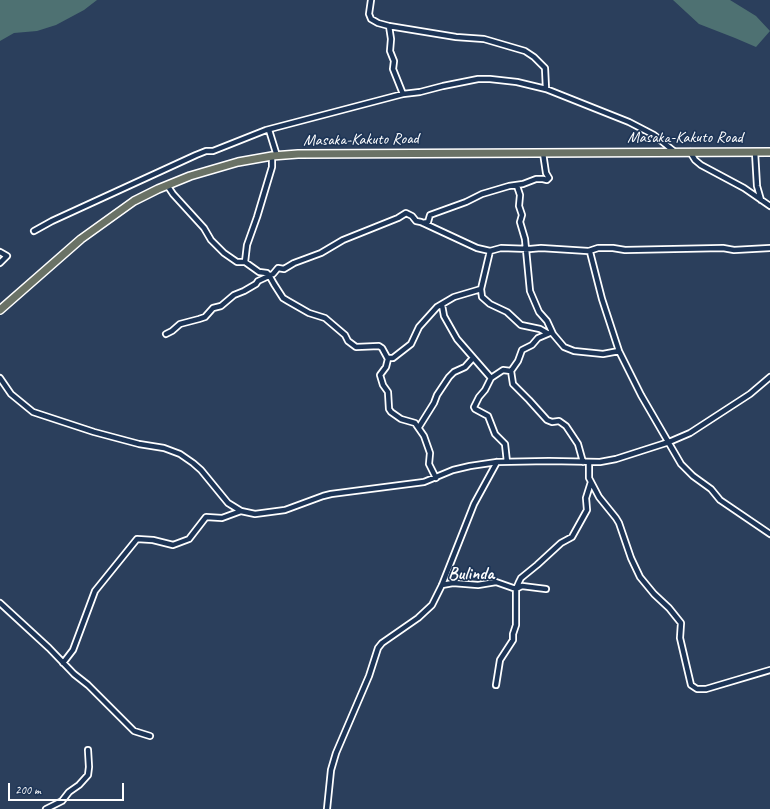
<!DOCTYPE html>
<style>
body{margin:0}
#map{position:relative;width:770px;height:809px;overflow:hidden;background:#2b3f5c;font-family:Caveat,sans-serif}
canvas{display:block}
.scale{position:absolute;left:8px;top:783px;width:116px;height:18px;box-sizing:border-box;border:2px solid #fff;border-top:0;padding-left:5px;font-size:12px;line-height:14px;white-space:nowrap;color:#fff;-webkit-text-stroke:3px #1d3557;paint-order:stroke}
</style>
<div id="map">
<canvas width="770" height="809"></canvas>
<div class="scale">200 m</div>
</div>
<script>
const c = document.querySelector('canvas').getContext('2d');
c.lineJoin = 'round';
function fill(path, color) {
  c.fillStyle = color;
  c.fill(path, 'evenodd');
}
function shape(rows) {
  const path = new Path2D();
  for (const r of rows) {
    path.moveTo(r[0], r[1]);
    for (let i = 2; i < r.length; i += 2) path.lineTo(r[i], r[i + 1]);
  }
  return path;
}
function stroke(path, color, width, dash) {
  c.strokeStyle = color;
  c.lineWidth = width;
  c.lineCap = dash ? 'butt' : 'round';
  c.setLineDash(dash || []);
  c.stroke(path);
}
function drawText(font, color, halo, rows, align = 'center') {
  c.font = font + ' Caveat,sans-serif';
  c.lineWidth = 3.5;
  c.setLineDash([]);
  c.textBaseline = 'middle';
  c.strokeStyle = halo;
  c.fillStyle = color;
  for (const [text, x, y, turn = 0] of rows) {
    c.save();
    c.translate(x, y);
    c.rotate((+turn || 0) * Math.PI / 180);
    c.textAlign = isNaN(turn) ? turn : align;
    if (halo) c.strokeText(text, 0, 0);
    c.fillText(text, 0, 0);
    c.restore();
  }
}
const green = shape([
 [0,0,97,0,84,10,56,25,37,31,14,33,0,41],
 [673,0,730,0,756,16,770,31,756,47,735,38,699,24]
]);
const minor = shape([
 [371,0,369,14,371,19,378,23,389,26,456,37,484,39,525,51,534,57,545,68,546,89],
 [389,26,391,39,390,51,394,61,393,69,403,94],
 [269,130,277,156],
 [690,152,695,160,701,165,744,188,770,206],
 [755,152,757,186,761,200],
 [167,185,173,194,204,228,211,240,224,253,237,262,245,262,259,272,267,273,269,275,274,284,283,298,288,301,309,313,325,318,345,335,348,341,356,347,379,346,382,348,388,359],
 [517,186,520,195,519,206,522,215,520,222,525,239,530,291,539,312,547,321,553,334,564,347,574,351,603,354,619,351],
 [423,223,428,222,430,215,466,202,482,194,509,186,523,184,536,179,543,179,547,180,549,178,546,173,543,153],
 [34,231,52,221,196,155,206,151,213,151,266,130,403,94,420,92,443,86,478,79,490,79,517,82,546,89,629,122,654,135,675,152],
 [490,251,481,289,482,297,490,304,507,312,521,325,540,329,547,333],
 [589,251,598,248,613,248,625,250,723,248,734,250,770,248],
 [0,252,7,256,0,263],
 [245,262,247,245,257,217,272,167,272,156],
 [442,305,444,316,457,339,491,378],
 [552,332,538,338,532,345,522,350,518,361,511,371,513,384,529,400,547,420,552,422,559,421,566,426,578,444,583,462],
 [166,334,172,331,180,324,199,319,205,317,213,308,221,306,234,295,244,291,256,284,258,281,273,274,278,268,284,269,294,263,321,253,343,240,398,218,406,213,412,216,416,221,421,222,477,248,490,251,501,248,530,249,541,248,588,251,590,252,602,299,619,351,641,395,681,464,693,476,711,489,720,500,770,534],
 [0,378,11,394,33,412,94,432,139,444,164,448,180,454,193,463,201,470,228,503,241,511,255,514,285,510,323,496,331,494,424,482,453,470,470,466,497,462,549,461,600,462,616,459,669,442,690,433,750,394,770,377],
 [419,427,434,403,437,395,449,377,454,372,465,367,473,358],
 [507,462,505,444,495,434,488,416,475,409,474,407,479,397,485,390,491,378,503,370,511,371],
 [589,462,589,478,599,497,616,518,619,523,631,558,640,577,654,594,669,608,681,623,680,638,691,685,697,689,706,689,770,670],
 [436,478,429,464,430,453,424,436,415,423,401,419,391,412,389,409,388,392,383,385,380,375,386,367,388,359,389,358,393,358,411,344,419,327,437,307,454,297,481,289],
 [442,585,453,583,478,585,496,582,516,589,522,586,546,589],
 [0,603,49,648,74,674,88,685,134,731,150,736],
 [63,663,73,650,95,591,137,539,153,540,173,545,189,539,206,517,222,518,241,511],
 [496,685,500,660,513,640,513,634,516,625,516,589,519,582,521,578,537,565,561,543,572,537,587,510,586,498,591,482],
 [46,809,62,801,69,792,79,785,88,775,89,767,88,750],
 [327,809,331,770,336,753,369,676,378,648,382,643,418,618,432,605,442,585,474,504,497,462]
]);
const highway = shape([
 [0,310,81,239,134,201,158,189,190,176,238,162,272,156,298,154,770,152]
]);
const streetNames = [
 ["Masaka-Kakuto Road",685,138],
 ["Masaka-Kakuto Road",361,140,-1]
];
const quarterNames = [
 ["Bulinda",471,574]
];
fill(green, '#4e7172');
stroke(minor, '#fff', 8);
stroke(highway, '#fff', 10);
stroke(minor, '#1d3557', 4.5);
stroke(highway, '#6a7266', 7);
drawText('16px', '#fff', '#1d3557', streetNames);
drawText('bold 18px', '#fff', '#1d3557', quarterNames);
</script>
